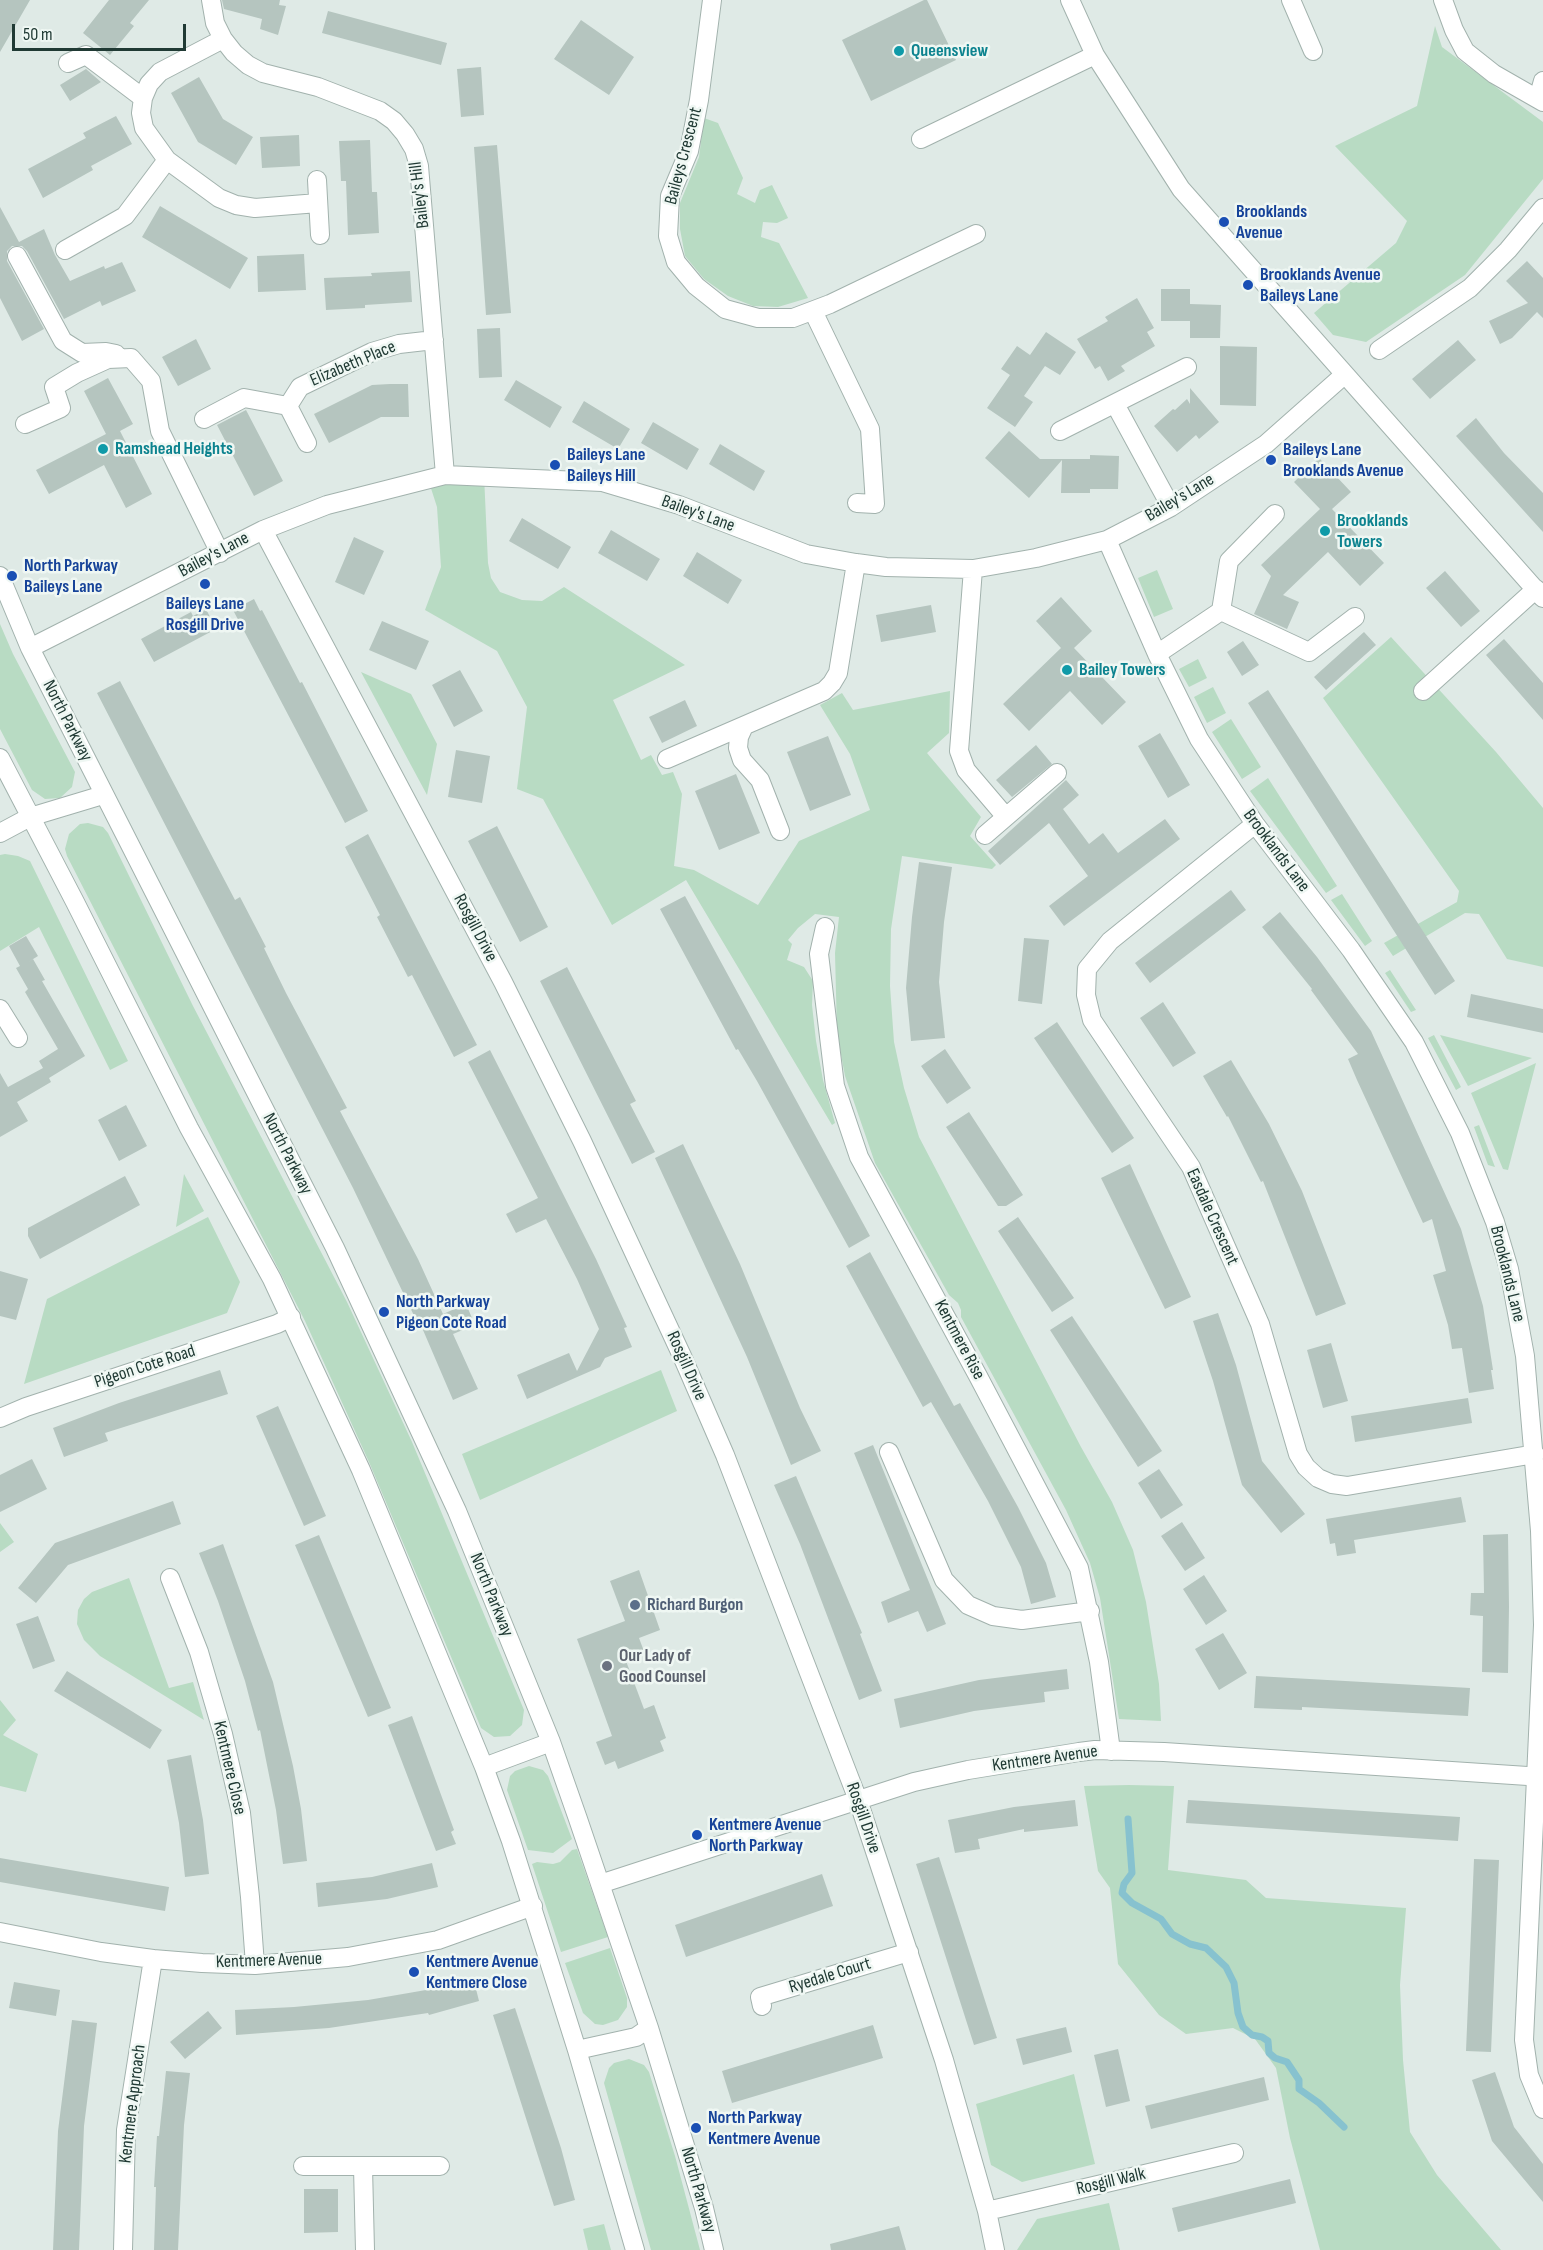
<!DOCTYPE html>
<style>
body{margin:0}
#map{position:relative;width:1543px;height:2250px;overflow:hidden;background:#dfeae6;font-family:"Sofia Sans Condensed",sans-serif}
canvas{display:block}
.scale{position:absolute;left:12px;top:24px;width:174px;height:27px;box-sizing:border-box;border:3px solid #203a34;border-top:0;padding-left:8px;font-size:18px;line-height:21px;white-space:nowrap;color:#203a34;-webkit-text-stroke:4px #eff7f3;paint-order:stroke}
</style>
<div id="map">
<canvas width="1543" height="2250"></canvas>
<div class="scale">50 m</div>
</div>
<script>
const c = document.querySelector('canvas').getContext('2d');
c.lineJoin = 'round';
function fill(path, color) {
  c.fillStyle = color;
  c.fill(path, 'evenodd');
}
function shape(rows) {
  const path = new Path2D();
  for (const r of rows) {
    path.moveTo(r[0], r[1]);
    for (let i = 2; i < r.length; i += 2) path.lineTo(r[i], r[i + 1]);
  }
  return path;
}
function stroke(path, color, width, dash) {
  c.strokeStyle = color;
  c.lineWidth = width;
  c.lineCap = dash ? 'butt' : 'round';
  c.setLineDash(dash || []);
  c.stroke(path);
}
function drawText(font, color, halo, rows, align = 'center') {
  c.font = font + ' "Sofia Sans Condensed",sans-serif';
  c.lineWidth = 5;
  c.setLineDash([]);
  c.textBaseline = 'middle';
  c.strokeStyle = halo;
  c.fillStyle = color;
  for (const [text, x, y, turn = 0] of rows) {
    c.save();
    c.translate(x, y);
    c.rotate((+turn || 0) * Math.PI / 180);
    c.textAlign = isNaN(turn) ? turn : align;
    if (halo) c.strokeText(text, 0, 0);
    c.fillText(text, 0, 0);
    c.restore();
  }
}
const green = shape([
 [1435,26,1442,47,1543,122,1543,179,1465,275,1366,342,1333,335,1314,313,1396,243,1407,221,1335,146,1417,106],
 [704,118,718,123,743,178,737,194,755,203,760,190,772,185,788,218,777,223,763,222,761,237,779,243,808,298,778,307,753,306,728,296,704,279,685,256,680,229,680,203,699,157],
 [484,475,488,563,491,578,500,592,522,600,542,601,564,587,685,665,613,700,641,760,651,755,662,775,673,772,682,794,674,866,694,870,758,905,799,841,870,810,850,754,820,705,842,693,853,710,950,691,949,733,927,753,981,817,970,836,996,865,992,869,902,856,891,929,890,986,894,1042,904,1088,919,1137,1081,1447,1112,1502,1133,1550,1146,1602,1159,1684,1161,1721,1119,1719,1100,1598,1090,1563,1066,1510,961,1317,961,1310,958,1303,949,1295,875,1163,845,1076,837,1033,835,953,839,917,815,914,798,928,788,940,792,944,787,960,804,967,813,981,812,1005,816,1041,823,1080,835,1123,832,1125,686,880,612,925,543,799,517,789,527,707,497,651,425,610,441,567,437,507,428,479],
 [1157,570,1173,609,1154,617,1138,578],
 [0,624,13,654,75,772,72,787,60,798,45,799,32,790,0,729],
 [1391,637,1496,752,1543,808,1543,967,1507,959,1479,914,1465,913,1393,956,1384,943,1457,902,1459,891,1323,698],
 [1198,659,1207,678,1189,687,1179,669],
 [361,672,411,694,437,744,427,795],
 [1213,687,1226,713,1207,723,1194,697],
 [1231,719,1261,767,1242,779,1212,732],
 [1268,778,1337,886,1326,893,1250,791],
 [88,823,103,827,108,833,193,1006,347,1302,412,1442,524,1710,522,1725,510,1736,494,1737,481,1728,369,1462,305,1321,67,856,65,849,69,834,80,824],
 [5,854,18,856,30,861,128,1061,110,1070,39,927,0,951,0,855],
 [1342,894,1372,941,1365,946,1331,900],
 [1390,970,1416,1010,1411,1012,1385,973],
 [1434,1035,1461,1087,1456,1090,1428,1038],
 [1440,1035,1532,1058,1468,1086],
 [1536,1063,1508,1170,1503,1169,1471,1093],
 [1479,1125,1495,1167,1488,1165,1474,1127],
 [184,1174,204,1211,176,1227],
 [208,1217,240,1282,227,1313,24,1384,47,1299],
 [661,1370,677,1411,480,1500,462,1454],
 [0,1523,14,1542,0,1552],
 [129,1578,169,1688,193,1682,204,1720,100,1656,84,1640,77,1624,78,1610,84,1599,92,1592],
 [0,1700,16,1720,3,1735,38,1754,26,1792,0,1786],
 [529,1766,543,1770,548,1776,572,1839,553,1853,528,1850,507,1790,510,1776,515,1771],
 [1129,1785,1174,1786,1168,1870,1246,1880,1266,1898,1406,1908,1400,1985,1403,2060,1410,2132,1437,2175,1501,2250,1320,2250,1290,2138,1276,2068,1255,2039,1233,2028,1186,2034,1159,2015,1118,1964,1110,1888,1098,1871,1084,1786],
 [577,1849,608,1937,561,1952,532,1864,537,1862,553,1864,560,1862,572,1850],
 [610,1948,627,1998,627,2007,618,2020,603,2025,595,2024,583,2013,565,1963],
 [629,2059,644,2065,649,2072,675,2156,700,2250,651,2250,604,2083,609,2068,614,2063],
 [1074,2074,1095,2164,1022,2182,991,2165,976,2104],
 [1109,2203,1120,2250,1017,2250,1037,2219],
 [604,2224,611,2250,588,2250,583,2229]
]);
const stream = shape([
 [1128,1819,1132,1873,1124,1884,1122,1893,1132,1903,1161,1919,1172,1934,1190,1944,1206,1948,1226,1967,1234,1983,1238,2013,1243,2027,1252,2035,1262,2037,1268,2041,1269,2053,1275,2058,1287,2062,1299,2080,1299,2089,1319,2103,1344,2127]
]);
const building = shape([
 [0,0,30,0,0,52],
 [109,0,149,0,130,23,134,26,110,55,83,33],
 [222,0,280,0,279,5,286,6,278,35,260,29,262,19,224,9],
 [924,0,927,0,956,60,871,101,842,40],
 [328,11,447,43,441,65,322,33],
 [581,20,634,57,609,95,554,59],
 [481,67,484,115,461,117,457,69],
 [86,69,101,82,70,101,60,85],
 [199,77,223,119,253,137,236,165,198,142,171,93],
 [116,116,132,144,91,166,93,170,43,198,28,169,86,138,83,133],
 [299,135,300,166,262,168,260,137],
 [370,140,372,192,377,192,379,233,348,235,346,181,341,181,339,141],
 [497,145,511,313,486,315,474,147],
 [160,206,248,258,230,289,142,237],
 [0,207,19,242,44,229,55,255,70,281,104,266,105,269,122,262,136,291,102,306,100,301,64,319,27,251,22,246,12,246,7,251,7,261,44,329,22,341,0,298],
 [304,254,306,290,258,292,257,256],
 [1527,261,1543,278,1543,318,1537,312,1512,338,1500,344,1489,321,1528,303,1506,281],
 [410,271,412,302,365,305,365,308,326,310,324,278,372,276,371,273],
 [1161,289,1190,289,1190,304,1221,305,1220,338,1190,338,1190,321,1161,321],
 [1137,298,1154,328,1147,332,1155,346,1121,366,1125,371,1108,381,1100,366,1095,369,1077,339,1108,321,1105,317],
 [500,328,502,377,479,378,477,329],
 [1046,332,1076,352,1060,375,1045,366,1024,396,1033,402,1015,427,987,408,1010,375,1001,369,1017,346,1030,355],
 [196,339,211,369,178,386,162,357],
 [1458,340,1476,360,1430,399,1412,379],
 [1220,346,1257,347,1256,406,1220,405],
 [108,378,133,424,120,431,152,494,126,508,104,465,49,494,36,470,106,434,84,391],
 [516,380,562,407,550,428,504,400],
 [390,384,408,384,409,417,381,417,329,443,314,414,372,385],
 [1190,388,1219,422,1199,439,1196,435,1177,452,1154,426,1173,409,1175,410,1187,399,1190,404],
 [584,401,630,429,618,449,572,422],
 [246,410,283,481,254,496,217,425],
 [1476,418,1504,453,1543,493,1543,532,1456,436],
 [653,422,699,449,687,470,641,443],
 [1009,431,1040,459,1090,459,1090,455,1119,456,1118,489,1090,489,1090,493,1061,493,1062,460,1029,498,985,458],
 [720,444,765,471,754,491,709,464],
 [1319,458,1351,492,1332,509,1384,563,1360,586,1328,552,1283,595,1299,602,1287,629,1254,614,1271,576,1261,565,1320,509,1294,482],
 [522,518,571,547,558,569,509,541],
 [611,530,660,559,647,581,598,553],
 [354,537,384,551,364,595,335,582],
 [697,552,742,580,728,604,683,576],
 [1445,571,1480,611,1461,627,1426,588],
 [1061,597,1092,631,1074,648,1126,702,1102,725,1070,691,1029,731,1003,704,1061,648,1036,621],
 [254,599,260,611,262,610,300,683,302,682,368,811,345,823,233,610],
 [931,605,936,632,881,642,876,615],
 [206,609,216,629,154,662,141,639,191,612,193,616],
 [382,621,429,641,416,670,369,650],
 [1364,632,1376,645,1326,690,1314,677],
 [1504,639,1543,683,1543,720,1486,655],
 [1243,641,1259,665,1242,676,1227,652],
 [460,670,483,711,454,727,432,685],
 [120,681,235,900,240,897,266,947,264,948,286,993,347,1108,340,1111,418,1259,443,1314,466,1304,475,1325,453,1334,478,1389,453,1400,420,1323,418,1324,353,1188,97,693],
 [1268,690,1455,981,1435,995,1248,703],
 [685,700,697,726,662,743,649,717],
 [1160,733,1190,785,1168,798,1138,746],
 [828,736,851,795,810,811,787,752],
 [1036,745,1052,764,1012,797,996,780],
 [456,750,490,756,482,803,448,797],
 [736,774,760,833,719,850,695,791],
 [1066,780,1079,795,1063,809,1089,844,1103,833,1118,853,1165,819,1180,839,1064,926,1049,906,1088,876,1049,823,1000,865,988,851],
 [497,826,548,927,520,942,468,841],
 [368,834,477,1045,454,1057,412,975,408,977,377,917,380,915,345,847],
 [919,862,952,867,944,922,939,982,945,1038,911,1041,906,988,912,917],
 [1231,890,1246,910,1150,983,1135,963],
 [685,896,870,1236,849,1248,757,1081,738,1049,736,1050,660,909],
 [1280,912,1317,957,1371,1031,1461,1229,1483,1306,1493,1370,1491,1370,1494,1389,1469,1393,1462,1348,1452,1349,1448,1325,1433,1275,1446,1271,1432,1219,1423,1223,1357,1080,1348,1059,1358,1054,1311,990,1312,989,1262,927],
 [26,936,38,956,25,964,33,959,45,980,42,981,85,1056,49,1078,51,1082,17,1102,28,1121,0,1137,0,1073,8,1087,43,1068,39,1061,58,1049,25,992,28,989,16,968,20,966,9,946],
 [1024,938,1049,940,1042,1004,1018,1001],
 [567,967,636,1101,630,1104,655,1152,632,1164,540,981],
 [1471,994,1543,1009,1543,1033,1467,1017],
 [1163,1002,1196,1053,1173,1067,1140,1018],
 [1057,1022,1134,1138,1112,1153,1034,1038],
 [945,1049,971,1088,947,1104,921,1066],
 [490,1050,596,1259,627,1327,624,1328,632,1347,605,1358,600,1367,527,1399,517,1375,569,1353,577,1371,599,1329,577,1279,546,1219,516,1233,506,1214,538,1198,468,1062],
 [1231,1060,1269,1124,1302,1191,1346,1304,1316,1316,1263,1181,1261,1182,1228,1116,1227,1117,1203,1076],
 [126,1105,147,1146,119,1161,98,1120],
 [969,1112,1023,1195,1006,1206,998,1206,946,1127],
 [683,1144,740,1264,800,1408,821,1451,791,1465,747,1357,655,1158],
 [1130,1164,1191,1297,1165,1309,1101,1178],
 [125,1176,140,1205,40,1259,28,1236,28,1228],
 [1018,1217,1074,1298,1052,1312,998,1231],
 [870,1252,954,1406,960,1403,1018,1507,1046,1563,1056,1597,1031,1604,1021,1567,988,1501,931,1402,923,1407,846,1266],
 [0,1271,28,1279,16,1320,0,1316],
 [1218,1313,1236,1365,1262,1461,1305,1514,1281,1533,1242,1485,1213,1381,1193,1321],
 [1072,1316,1162,1451,1138,1467,1050,1330],
 [1331,1343,1348,1401,1323,1408,1307,1350],
 [220,1370,228,1394,105,1433,108,1441,64,1457,53,1428,119,1403],
 [1468,1398,1472,1423,1355,1442,1351,1416],
 [278,1406,326,1516,304,1526,256,1416],
 [873,1445,946,1624,927,1632,918,1611,888,1623,881,1602,910,1590,854,1453],
 [32,1459,47,1489,0,1512,0,1475],
 [1159,1469,1183,1505,1161,1519,1138,1483],
 [796,1476,862,1633,860,1634,882,1691,859,1700,800,1544,774,1485],
 [1461,1497,1466,1522,1354,1540,1356,1553,1337,1556,1335,1543,1330,1544,1326,1519],
 [173,1501,181,1524,68,1565,36,1603,18,1588,55,1543],
 [1182,1522,1205,1558,1185,1571,1161,1536],
 [1508,1534,1509,1607,1508,1673,1482,1672,1483,1616,1470,1615,1471,1593,1484,1593,1483,1535],
 [319,1535,391,1708,368,1717,295,1545],
 [223,1544,273,1682,293,1766,301,1809,307,1861,283,1864,276,1810,260,1730,258,1731,245,1681,218,1601,199,1553],
 [639,1570,660,1630,639,1638,645,1654,626,1661,644,1709,654,1705,666,1738,660,1741,664,1751,618,1769,615,1761,605,1765,596,1742,612,1736,577,1639,625,1621,610,1581],
 [1204,1575,1227,1611,1206,1625,1183,1589],
 [38,1616,55,1661,33,1669,16,1624],
 [1223,1633,1247,1673,1219,1690,1195,1649],
 [1067,1669,1069,1689,1044,1692,1045,1702,974,1711,900,1728,894,1699,979,1680],
 [67,1671,162,1730,150,1749,54,1691],
 [1256,1676,1470,1688,1468,1716,1302,1707,1302,1710,1254,1708],
 [412,1716,454,1830,451,1832,456,1844,436,1851,388,1725],
 [191,1755,203,1820,209,1874,185,1877,179,1823,167,1760],
 [1075,1800,1078,1826,1024,1832,1024,1829,978,1839,980,1849,955,1853,948,1820,1014,1807],
 [1188,1800,1460,1817,1458,1841,1186,1823],
 [939,1857,997,2038,974,2045,916,1864],
 [0,1858,169,1887,165,1911,0,1882],
 [1474,1859,1499,1860,1491,2052,1466,2051],
 [432,1863,438,1887,387,1899,318,1907,316,1883,372,1877],
 [822,1874,833,1906,686,1957,675,1925],
 [473,1977,479,2001,429,2015,428,2013,329,2028,236,2035,235,2010,294,2007,368,2000,426,1990],
 [14,1982,60,1990,56,2016,9,2008],
 [515,2008,561,2148,575,2200,554,2206,493,2015],
 [208,2011,222,2028,185,2059,170,2042],
 [72,2020,97,2023,84,2126,79,2250,53,2250,58,2131],
 [873,2025,883,2058,732,2103,722,2071],
 [1066,2027,1072,2052,1023,2065,1016,2039],
 [1118,2049,1130,2101,1106,2107,1094,2055],
 [166,2071,190,2073,184,2125,178,2250,154,2250,156,2187,154,2187,157,2136,159,2136],
 [1495,2072,1514,2127,1543,2164,1543,2202,1492,2141,1472,2080],
 [1264,2077,1269,2100,1151,2129,1145,2106],
 [1290,2179,1296,2203,1178,2232,1172,2208],
 [304,2189,338,2189,338,2232,304,2233],
 [899,2226,906,2250,831,2250,830,2244]
]);
const minor = shape([
 [211,0,215,23,223,39,234,53,248,65,263,73,318,87,380,111,394,121,405,134,414,149,419,166,445,475],
 [712,0,699,100,689,151,670,196,668,236,676,262,696,286,725,309,758,318,793,318,830,304,976,234],
 [1070,0,1095,55,1181,189,1543,598],
 [1291,0,1313,51],
 [1443,0,1454,30,1465,51,1494,74,1543,102],
 [223,39,160,72,149,84,143,98,141,113,144,128,167,160,219,198,236,205,255,208,318,203],
 [68,63,86,55,143,98],
 [1538,99,1543,81],
 [921,139,1095,55],
 [317,180,320,235],
 [65,250,125,216,167,160],
 [17,256,63,341,82,353,106,352,116,354],
 [813,311,870,429,875,504,857,503],
 [1379,350,1470,288,1508,250,1543,208],
 [1115,404,1171,507],
 [204,419,244,398,288,406],
 [25,424,61,408,54,387,77,373,108,359,131,358,151,381,160,431,220,553],
 [1060,431,1187,367],
 [307,443,288,406,300,387,372,352,399,344,434,340],
 [263,530,503,982,582,1141,682,1356,725,1455,858,1800,944,2060,987,2211,995,2250],
 [1107,540,1157,654,1199,739,1255,824,1351,950,1414,1042,1460,1133,1495,1222,1509,1269,1525,1356,1540,1531,1543,1625,1524,2040,1529,2075,1543,2109],
 [973,569,959,751,966,770,1006,817],
 [0,576,30,648,335,1248,457,1511,551,1742,578,1819,649,2028,704,2208,714,2250],
 [1221,611,1229,561,1275,514],
 [30,648,263,530,327,505,445,475,602,482,679,505,806,554,856,563,886,567,973,569,1036,558,1107,540,1171,507,1266,444,1344,375],
 [1157,654,1221,611,1309,652,1355,617],
 [1423,691,1536,589],
 [744,726,739,737,738,748,742,760,760,780,780,831],
 [0,758,75,902,189,1128,272,1279,361,1470,484,1767,511,1841,577,2050,635,2250],
 [667,759,824,691,832,683,838,673,856,563],
 [1255,824,1110,941,1087,969,1086,995,1092,1020,1191,1167,1260,1324,1298,1454,1306,1467,1318,1478,1332,1484,1347,1486,1535,1454],
 [0,833,30,817,103,795],
 [985,835,1057,773],
 [825,927,819,954,835,1086,859,1157,978,1376,1079,1568,1099,1662,1111,1751],
 [0,1009,18,1038],
 [0,1418,26,1407,277,1324,291,1317],
 [889,1452,944,1580,968,1605,993,1616,1022,1620,1090,1611],
 [170,1578,199,1652,223,1734,241,1813,250,1897,255,1965],
 [484,1767,551,1742],
 [600,1884,914,1782,968,1770,1079,1752,1095,1750,1164,1752,1543,1777],
 [0,1932,101,1952,153,1959,202,1963,255,1965,348,1957,438,1940,533,1906],
 [762,2006,760,1997,909,1952],
 [577,2050,636,2037,649,2028],
 [303,2166,440,2166],
 [363,2167,365,2250],
 [987,2211,1234,2153],
 [123,2250,126,2130,153,1959]
]);
const markers = [
 [899,51,6,"#0f9aa8"],
 [1224,222,6,"#1a4fb4"],
 [1248,285,6,"#1a4fb4"],
 [103,449,6,"#0f9aa8"],
 [1271,460,6,"#1a4fb4"],
 [555,465,6,"#1a4fb4"],
 [1325,531,6,"#0f9aa8"],
 [12,576,6,"#1a4fb4"],
 [205,584,6,"#1a4fb4"],
 [1067,670,6,"#0f9aa8"],
 [384,1312,6,"#1a4fb4"],
 [635,1605,6,"#5c6f8a"],
 [607,1666,6,"#6b7280"],
 [697,1835,6,"#1a4fb4"],
 [414,1972,6,"#1a4fb4"],
 [696,2128,6,"#1a4fb4"]
];
const cultureNames = [
 ["Queensview",911,51],
 ["Ramshead Heights",115,449],
 ["Brooklands",1337,521],
 ["Towers",1337,542],
 ["Bailey Towers",1079,670]
];
const streetNames = [
 ["Baileys Crescent",684,156,-75],
 ["Bailey's Hill",420,195,-97],
 ["Elizabeth Place",353,364,-23],
 ["Bailey's Lane",1180,498,-31],
 ["Bailey's Lane",698,514,20],
 ["Bailey's Lane",214,555,-28],
 ["North Parkway",67,721,63],
 ["Brooklands Lane",1276,851,53],
 ["Rosgill Drive",475,928,62],
 ["North Parkway",287,1154,63],
 ["Easdale Crescent",1212,1217,66],
 ["Brooklands Lane",1507,1274,76],
 ["Kentmere Rise",959,1340,62],
 ["Rosgill Drive",686,1366,66],
 ["Pigeon Cote Road",145,1367,-18],
 ["North Parkway",491,1595,68],
 ["Kentmere Avenue",1045,1759,-8],
 ["Kentmere Close",229,1768,77],
 ["Rosgill Drive",863,1818,71],
 ["Kentmere Avenue",269,1961,-2],
 ["Ryedale Court",830,1976,-17],
 ["Kentmere Approach",133,2104,-83],
 ["Rosgill Walk",1111,2182,-13],
 ["North Parkway",698,2190,74]
];
const transitNames = [
 ["Brooklands",1236,212],
 ["Avenue",1236,233],
 ["Brooklands Avenue",1260,275],
 ["Baileys Lane",1260,296],
 ["Baileys Lane",1283,450],
 ["Brooklands Avenue",1283,471],
 ["Baileys Lane",567,455],
 ["Baileys Hill",567,476],
 ["North Parkway",24,566],
 ["Baileys Lane",24,587],
 ["Baileys Lane",205,604,"center"],
 ["Rosgill Drive",205,625,"center"],
 ["North Parkway",396,1302],
 ["Pigeon Cote Road",396,1323],
 ["Kentmere Avenue",709,1825],
 ["North Parkway",709,1846],
 ["Kentmere Avenue",426,1962],
 ["Kentmere Close",426,1983],
 ["North Parkway",708,2118],
 ["Kentmere Avenue",708,2139]
];
const serviceNames = [
 ["Richard Burgon",647,1605]
];
const worshipNames = [
 ["Our Lady of",619,1656],
 ["Good Counsel",619,1677]
];
fill(green, '#b8dbc3');
stroke(stream, '#87c2cf', 7);
fill(building, '#b5c5bf');
stroke(minor, '#a2b2ad', 20);
stroke(minor, '#fff', 18);
for (const [x, y, r, color] of markers) {
  const dot = new Path2D();
  dot.arc(x, y, r, 0, 2 * Math.PI);
  c.fillStyle = color;
  c.fill(dot);
  stroke(dot, '#eff7f3', 2);
}
drawText('bold 18px', '#0d838f', '#eff7f3', cultureNames, 'left');
drawText('18px', '#203a34', '#eff7f3', streetNames);
drawText('bold 18px', '#164399', '#eff7f3', transitNames, 'left');
drawText('bold 18px', '#4e5e75', '#eff7f3', serviceNames, 'left');
drawText('bold 18px', '#5b616d', '#eff7f3', worshipNames, 'left');
</script>
